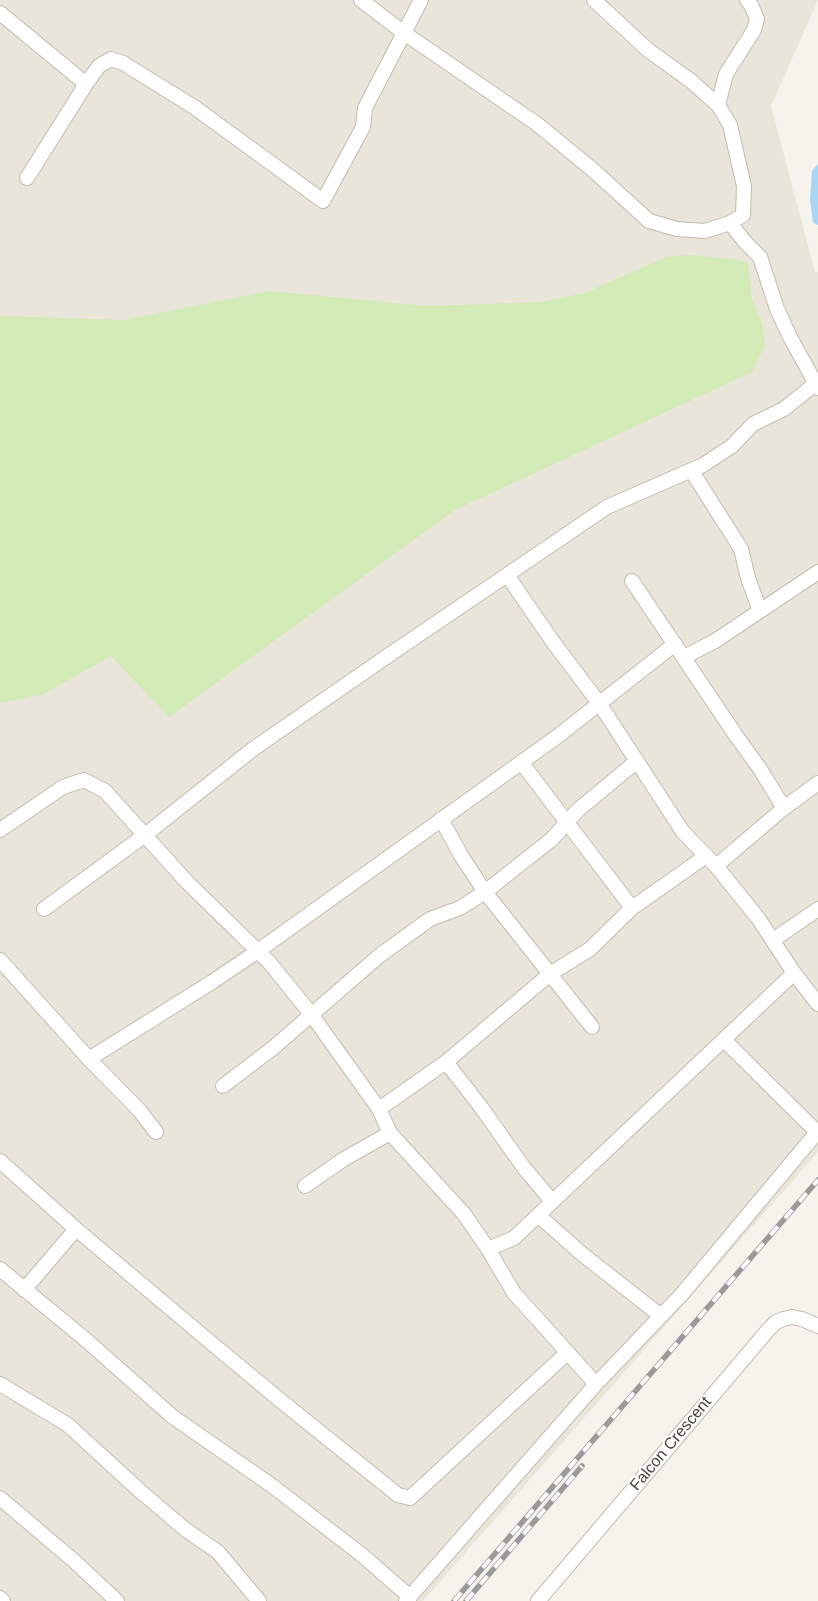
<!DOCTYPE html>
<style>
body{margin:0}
canvas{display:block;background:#f6f3ec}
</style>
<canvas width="818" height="1601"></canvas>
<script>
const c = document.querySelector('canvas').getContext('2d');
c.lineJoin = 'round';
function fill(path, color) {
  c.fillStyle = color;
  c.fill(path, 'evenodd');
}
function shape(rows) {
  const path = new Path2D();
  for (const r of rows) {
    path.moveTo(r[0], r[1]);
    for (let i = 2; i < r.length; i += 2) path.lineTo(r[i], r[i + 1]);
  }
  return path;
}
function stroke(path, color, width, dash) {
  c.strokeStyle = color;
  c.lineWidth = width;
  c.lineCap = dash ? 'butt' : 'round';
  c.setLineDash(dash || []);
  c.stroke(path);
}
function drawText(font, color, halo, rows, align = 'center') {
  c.font = font + ' Arial,sans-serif';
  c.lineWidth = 4;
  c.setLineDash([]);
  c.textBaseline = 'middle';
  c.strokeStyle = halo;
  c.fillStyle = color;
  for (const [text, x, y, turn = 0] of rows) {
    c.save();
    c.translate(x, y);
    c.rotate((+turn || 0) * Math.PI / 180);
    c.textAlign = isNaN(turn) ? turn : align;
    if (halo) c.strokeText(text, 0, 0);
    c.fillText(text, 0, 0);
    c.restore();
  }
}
const residential = shape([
 [0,0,818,0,771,106,815,272,818,272,818,1152,423,1601,0,1601]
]);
const green = shape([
 [689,255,733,259,748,263,752,299,762,324,765,345,752,372,455,510,169,717,111,656,42,695,0,703,0,316,124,320,269,291,427,306,541,302,585,293,666,257]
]);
const water = shape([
 [818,164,818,225,813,223,810,199,812,171]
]);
const minor = shape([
 [361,0,404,33,537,124,593,170,649,221,677,229,705,231,730,223,743,215,744,186,730,125,718,105,691,81,648,50,594,0],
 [0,13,86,84],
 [718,105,726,74,754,30,757,19,751,5,747,0],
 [27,178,86,84,99,66,111,59,123,63,194,107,323,201,363,127,365,108,421,0],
 [730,223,745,242,760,257,777,309,790,337,818,388],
 [691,470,741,549,748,578,760,611],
 [507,575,553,642,599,703,683,832,716,866,758,918,794,973,818,1004],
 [632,581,737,737,760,769,784,808],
 [684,657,715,641,818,572],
 [521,762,632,908],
 [441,819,462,857,485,892,592,1027],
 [0,830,63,787,84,780,105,791,187,882,269,962,311,1014,379,1109,390,1133,464,1214,488,1249,514,1293,596,1384],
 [716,866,784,808,818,783],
 [44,909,145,835,253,749,389,655,607,507,703,465,732,446,753,424,784,409,815,384],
 [773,940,818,909],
 [0,960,89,1059,139,1110,156,1132],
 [724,1040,817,1132],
 [89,1059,212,982,258,951,558,736,675,644],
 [446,1062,481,1107,524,1168,552,1201],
 [223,1086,273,1048,379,956,430,919,460,908,485,892,552,839,578,810,637,761],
 [379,1109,446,1062,550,974,590,949,632,908,706,856],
 [0,1161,76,1229,209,1341,286,1405,398,1495,410,1498,567,1353],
 [305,1186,344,1159,390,1133],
 [538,1215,582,1254,661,1316],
 [488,1249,514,1238,794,973],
 [0,1269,86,1340,173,1417,271,1485,362,1555,410,1597],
 [24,1290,76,1229],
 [0,1384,68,1425,140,1491,186,1530,218,1552,259,1601],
 [0,1498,73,1560,117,1601],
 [0,1598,3,1601],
 [406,1601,596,1384,682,1294,818,1131],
 [538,1601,769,1329,776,1322,783,1319,792,1317,802,1319,818,1326]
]);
const rail = shape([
 [454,1601,818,1180],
 [466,1601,582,1466]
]);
const streetNames = [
 ["Falcon Crescent",671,1444,-50]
];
fill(residential, '#eae5da');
fill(green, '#d2eab5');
fill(water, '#a9d4f2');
stroke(minor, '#c2bbae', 16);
stroke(minor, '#fff', 14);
stroke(rail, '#9a9a9a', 5.5);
stroke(rail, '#fff', 4, [11]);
drawText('16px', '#4b4439', '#fff', streetNames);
</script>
